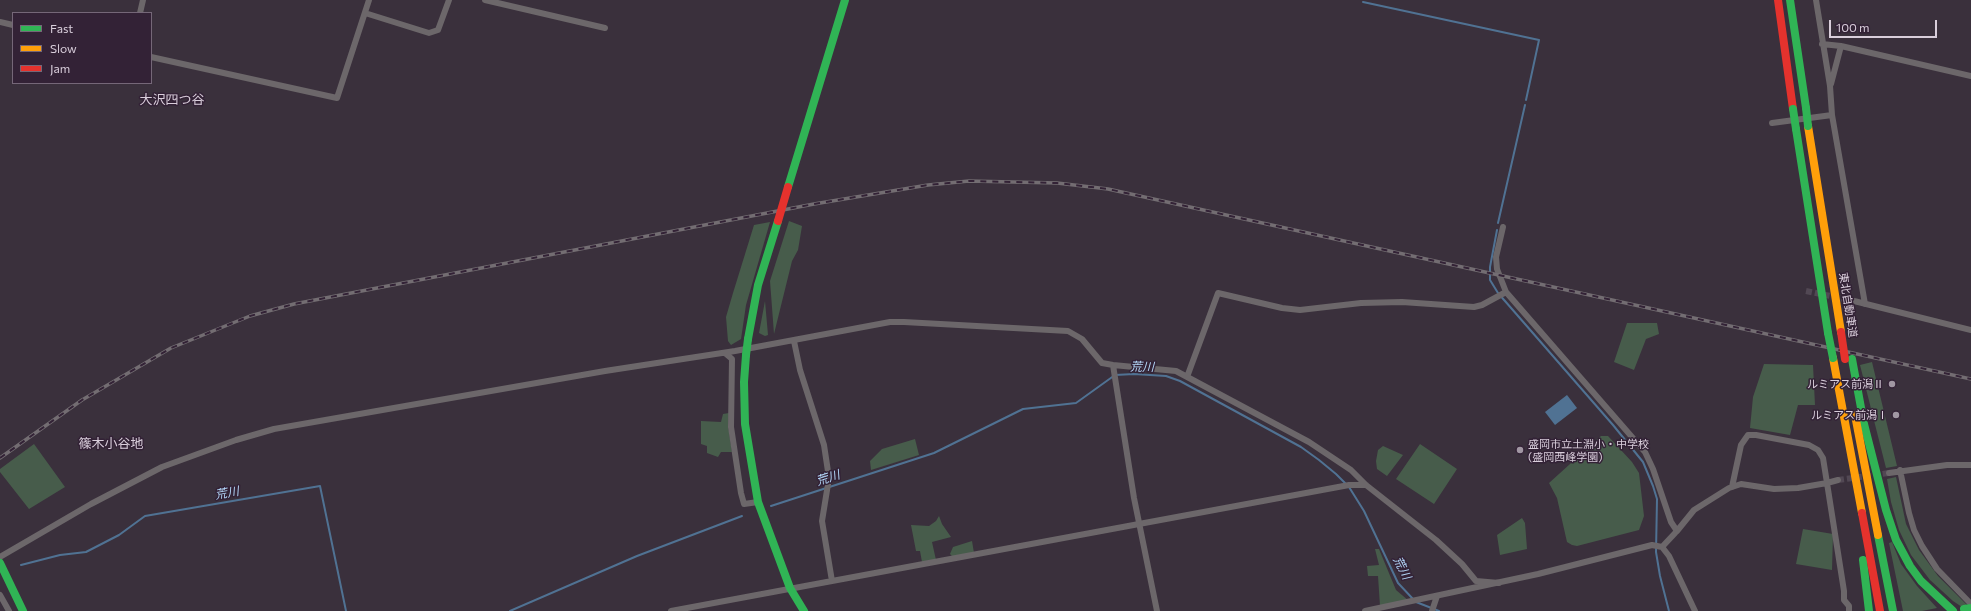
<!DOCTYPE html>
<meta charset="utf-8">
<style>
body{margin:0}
#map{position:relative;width:1971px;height:611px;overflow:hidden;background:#3a303c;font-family:Commissioner,sans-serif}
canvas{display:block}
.legend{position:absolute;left:12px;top:12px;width:140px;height:72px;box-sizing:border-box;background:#332236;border:1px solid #756778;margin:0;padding:5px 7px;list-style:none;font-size:12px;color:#d9cedb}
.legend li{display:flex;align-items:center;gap:8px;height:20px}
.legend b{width:20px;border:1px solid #756778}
.scale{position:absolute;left:1829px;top:20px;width:108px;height:18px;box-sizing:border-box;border:2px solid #d9cedb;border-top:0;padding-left:5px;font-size:12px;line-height:14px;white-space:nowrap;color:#d9cedb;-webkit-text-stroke:3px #332236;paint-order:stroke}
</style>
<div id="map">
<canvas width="1971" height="611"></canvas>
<ul class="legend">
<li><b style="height:5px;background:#30b455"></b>Fast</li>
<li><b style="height:5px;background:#ff9f0a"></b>Slow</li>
<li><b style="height:5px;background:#e5322d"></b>Jam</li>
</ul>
<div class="scale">100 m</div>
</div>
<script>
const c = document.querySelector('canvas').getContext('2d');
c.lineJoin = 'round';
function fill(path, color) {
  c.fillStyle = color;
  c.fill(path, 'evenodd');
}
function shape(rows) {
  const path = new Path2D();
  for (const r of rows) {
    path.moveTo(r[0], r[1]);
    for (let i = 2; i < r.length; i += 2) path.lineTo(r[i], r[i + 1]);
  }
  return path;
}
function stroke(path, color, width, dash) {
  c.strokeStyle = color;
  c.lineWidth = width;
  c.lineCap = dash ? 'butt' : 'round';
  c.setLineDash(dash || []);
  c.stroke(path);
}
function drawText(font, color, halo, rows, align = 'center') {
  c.font = font + ' Commissioner,"Noto Sans JP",sans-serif';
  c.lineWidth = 3;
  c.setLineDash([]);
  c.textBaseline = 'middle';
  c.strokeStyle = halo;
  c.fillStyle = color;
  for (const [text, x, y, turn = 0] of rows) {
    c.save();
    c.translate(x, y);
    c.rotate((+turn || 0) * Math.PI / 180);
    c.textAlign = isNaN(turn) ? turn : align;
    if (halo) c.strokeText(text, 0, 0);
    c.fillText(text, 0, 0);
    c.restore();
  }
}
const green = shape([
 [789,221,802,226,798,250,792,261,774,334,770,281],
 [770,222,746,305,741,339,731,345,728,341,726,317,733,293,754,225],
 [765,301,768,335,765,336,759,333],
 [1627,323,1657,323,1659,334,1646,339,1634,370,1614,362],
 [1872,362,1897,466,1886,468,1860,365],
 [1764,364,1813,365,1815,405,1798,405,1790,435,1750,428,1753,397],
 [729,413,728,425,732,452,721,452,718,457,707,453,707,446,701,444,701,421,721,422,723,414],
 [1601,436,1608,436,1632,462,1639,473,1644,516,1639,530,1577,546,1572,545,1567,542,1557,498,1549,483],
 [915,439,919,455,871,470,870,461,882,449],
 [34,444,65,487,29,509,0,472,0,469],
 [1420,444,1457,469,1434,504,1396,479],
 [1383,446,1403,455,1387,476,1377,469,1376,461,1378,450],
 [1896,477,1906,524,1919,550,1938,576,1971,609,1968,611,1953,601,1930,580,1911,555,1899,530,1891,502,1887,479],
 [939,516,942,524,951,537,932,542,936,560,922,562,920,551,916,551,911,525,929,526,936,521],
 [1522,518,1525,523,1527,549,1500,555,1497,535],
 [1803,529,1833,534,1832,570,1796,564],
 [972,541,974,553,953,557,950,554,953,547],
 [1892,542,1901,564,1917,586,1937,608,1922,611,1903,611,1889,543],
 [1375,549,1379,549,1396,590,1409,601,1380,606,1378,576,1368,576,1367,566,1379,565]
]);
const water = shape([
 [1567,395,1577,408,1555,425,1545,412]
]);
const stream = shape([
 [1363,2,1539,40,1526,100],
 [1498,223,1525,105],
 [1497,230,1490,267,1490,280,1498,293,1613,425,1643,462,1653,486,1657,499,1656,552,1660,576,1669,611],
 [771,506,934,453,1023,409,1076,403,1115,375,1134,374,1166,376,1180,381,1301,447,1319,460,1336,474,1349,487,1364,511,1398,583,1413,599],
 [21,565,60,555,86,552,119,535,145,516,320,486,346,611],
 [1416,602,1439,611],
 [510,611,637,556,742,516]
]);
const streetTunnel = shape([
 [1806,291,1850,300],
 [1838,480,1889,473]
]);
const street = shape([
 [485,0,605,28],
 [1816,0,1830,86,1832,115,1865,304],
 [140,13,143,0],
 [365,13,429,33,438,30,449,0],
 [0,22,13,25],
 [1822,44,1841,46,1971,76],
 [151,57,337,98,369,0],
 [1831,84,1841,46],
 [1772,123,1832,115],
 [1503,227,1496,257,1497,269,1506,292,1645,452,1653,469,1671,522,1677,531,1662,547],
 [1850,300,1971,330],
 [725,353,732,359,731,427,741,493,744,504,758,502],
 [1113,365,1134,498,1157,611],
 [1187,377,1218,293,1282,308,1300,310,1361,303,1402,302,1474,307,1482,305,1506,292],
 [1900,470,1909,513,1914,530,1922,546,1937,569,1971,604],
 [1889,473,1947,465,1971,465],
 [1838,480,1827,483,1844,591,1844,600,1849,606,1849,611],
 [1677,531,1694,510,1729,488,1741,484,1774,489,1798,488,1827,483,1823,458,1818,450,1809,445,1756,435,1748,435,1741,445,1732,487],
 [0,557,91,504,162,467,236,440,274,429,605,371,735,351,890,322,904,322,1068,331,1082,339,1102,363,1113,365,1176,371,1309,442,1351,470,1366,485,1436,540,1462,564,1476,581,1499,583],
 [832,581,1349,485,1366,485],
 [0,595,9,611],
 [671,611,832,581,822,521,829,478,824,445,800,370,794,341],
 [1365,611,1538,574,1652,545,1662,547,1669,556,1695,611],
 [1432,611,1437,596]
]);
const fast = shape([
 [1790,0,1806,108],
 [1796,129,1828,333],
 [788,187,845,0],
 [748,339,758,285,778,221],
 [746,355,744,382,745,424,758,502,790,588,804,611],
 [1852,359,1864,424,1886,510,1896,540,1910,566,1921,581,1953,611],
 [1878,535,1893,611],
 [1863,560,1869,611],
 [0,563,23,611],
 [1964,609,1971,608]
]);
const slow = shape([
 [1808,126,1841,332],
 [1833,358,1862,513],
 [1855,415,1878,535]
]);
const jam = shape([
 [1778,0,1793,109],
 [1862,513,1880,611]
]);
const rail = shape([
 [0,458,82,400,171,348,250,316,294,304,814,204,928,185,969,181,1057,183,1108,189,1971,379]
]);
const fastBridge = shape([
 [1806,108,1808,126],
 [1793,109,1796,129],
 [1828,333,1833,358],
 [746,355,748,339]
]);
const jamBridge = shape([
 [778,221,788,187],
 [1841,332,1845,359]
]);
const markers = [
 [1892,384,4,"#a197a3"],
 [1896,415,4,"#a197a3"],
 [1520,450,4,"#a197a3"]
];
const streetNames = [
 ["東北自動車道",1848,305,81]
];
const poiNames = [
 ["ルミアス前潟Ⅱ",1884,384],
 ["ルミアス前潟Ⅰ",1888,415],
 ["盛岡市立土淵小・中学校",1528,444,"left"],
 ["(盛岡西峰学園)",1528,457,"left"]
];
const waterNames = [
 ["荒川",1142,367,1],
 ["荒川",828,478,-18],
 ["荒川",227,493,-10],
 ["荒川",1402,568,63]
];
const quarterNames = [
 ["大沢四つ谷",172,100],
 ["篠木小谷地",111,444]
];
fill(green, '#475c4b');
fill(water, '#507293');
stroke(stream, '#507293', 2);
stroke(streetTunnel, '#524854', 6, [6, 3]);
stroke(street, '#6c676a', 6);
stroke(fast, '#30b455', 8);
stroke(slow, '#ff9f0a', 8);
stroke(jam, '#e5322d', 8);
stroke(rail, '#736d72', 3.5);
stroke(rail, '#332236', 2, [6]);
stroke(fastBridge, '#30b455', 8);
stroke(jamBridge, '#e5322d', 8);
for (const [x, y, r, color] of markers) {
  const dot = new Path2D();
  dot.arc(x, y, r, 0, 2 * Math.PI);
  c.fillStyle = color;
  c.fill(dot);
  stroke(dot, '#332236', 1.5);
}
drawText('11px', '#d9cedb', '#332236', streetNames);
drawText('11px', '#d9cedb', '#332236', poiNames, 'right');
drawText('italic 12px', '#b3d7f8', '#332236', waterNames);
drawText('13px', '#d9cedb', '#332236', quarterNames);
</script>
